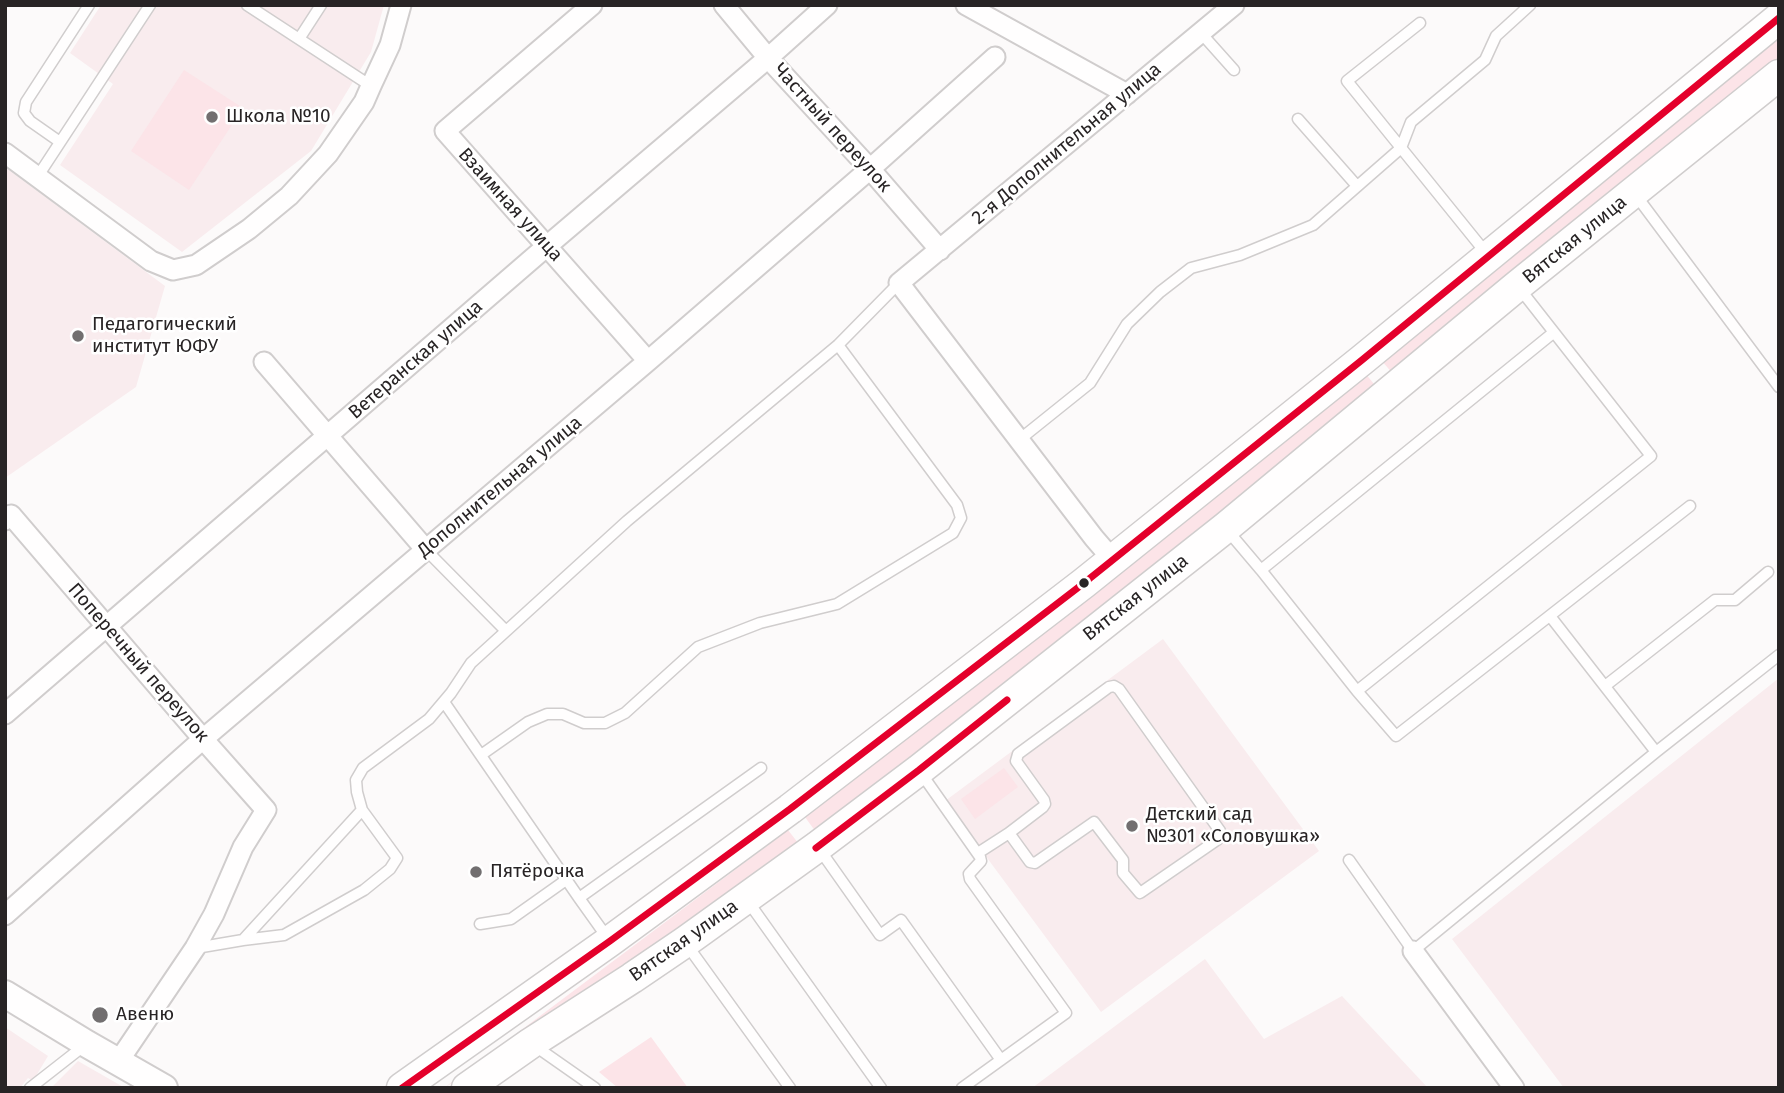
<!DOCTYPE html>
<meta charset="utf-8">
<style>
body{margin:0}
#map{position:relative;width:1784px;height:1093px;overflow:hidden;background:#fcfafa;font-family:"Fira Sans",sans-serif}
canvas{display:block}
.frame{position:absolute;inset:0;border:7px solid #282425;pointer-events:none}
</style>
<div id="map">
<canvas width="1784" height="1093"></canvas>
<div class="frame"></div>
</div>
<script>
const c = document.querySelector('canvas').getContext('2d');
c.lineJoin = 'round';
function fill(path, color) {
  c.fillStyle = color;
  c.fill(path, 'evenodd');
}
function shape(rows) {
  const path = new Path2D();
  for (const r of rows) {
    path.moveTo(r[0], r[1]);
    for (let i = 2; i < r.length; i += 2) path.lineTo(r[i], r[i + 1]);
  }
  return path;
}
function stroke(path, color, width, dash) {
  c.strokeStyle = color;
  c.lineWidth = width;
  c.lineCap = dash ? 'butt' : 'round';
  c.setLineDash(dash || []);
  c.stroke(path);
}
function drawText(font, color, halo, rows, align = 'center') {
  c.font = font + ' "Fira Sans",sans-serif';
  c.lineWidth = 5;
  c.setLineDash([]);
  c.textBaseline = 'middle';
  c.strokeStyle = halo;
  c.fillStyle = color;
  for (const [text, x, y, turn = 0] of rows) {
    c.save();
    c.translate(x, y);
    c.rotate((+turn || 0) * Math.PI / 180);
    c.textAlign = isNaN(turn) ? turn : align;
    if (halo) c.strokeText(text, 0, 0);
    c.fillText(text, 0, 0);
    c.restore();
  }
}
const built = shape([
 [101,5,384,5,371,52,311,151,182,252,60,165,113,84,70,53],
 [5,167,165,286,136,387,5,478],
 [1163,639,1319,851,1101,1012,945,801],
 [1779,678,1779,1088,1564,1088,1452,939],
 [1205,959,1264,1039,1342,996,1428,1088,1032,1088],
 [5,1027,48,1056,33,1081,28,1078,20,1088,5,1088],
 [78,1061,125,1088,58,1088,53,1086]
]);
const green = shape([
 [1779,30,1779,61,1394,375,1381,360],
 [184,70,243,108,189,190,131,151],
 [1365,373,1378,389,818,835,805,817,1119,572],
 [1004,768,1018,787,975,819,961,799],
 [788,830,802,848,642,962,444,1088],
 [651,1037,688,1088,618,1088,599,1072]
]);
const lane = shape([
 [247,5,371,86],
 [1420,23,1347,81,1486,253],
 [1201,33,1234,70],
 [299,39,321,5],
 [1298,119,1357,186],
 [60,142,30,121,24,113,26,102,89,5],
 [38,176,150,5],
 [1635,194,1779,387],
 [1019,440,1090,383,1127,324,1160,292,1191,268,1240,255,1313,225,1401,148,1411,122,1485,60,1496,36,1530,5],
 [1228,531,1261,570,1357,691,1651,456,1520,289],
 [426,550,506,631],
 [1261,570,1553,333],
 [1550,616,1656,752],
 [1605,686,1715,600,1735,600,1768,572],
 [1357,691,1396,736,1690,506],
 [444,702,579,898,609,940],
 [481,755,528,722,547,714,563,714,584,723,605,723,625,713,698,647,760,623,837,604,953,533,961,518,957,505,838,345],
 [921,773,980,857,981,861,969,874,970,879,1066,1013,962,1088],
 [820,850,880,935,901,920,1001,1060],
 [978,853,1009,833,1030,862,1035,863,1094,822,1123,860,1123,873,1140,893,1217,840,1220,836,1220,831,1119,689,1114,686,1109,687,1018,754,1016,761,1044,800,1045,804,1043,807,1009,833],
 [1349,860,1413,951,1656,752,1779,655],
 [579,898,761,768],
 [747,900,881,1088],
 [480,924,511,919,566,880],
 [243,940,284,935,364,890,390,869,397,858,362,810],
 [687,945,790,1088],
 [196,948,243,940,362,810,357,792,356,780,363,768,429,719,451,693,471,663,627,521,838,345,899,283],
 [535,1046,595,1088],
 [30,1088,85,1045]
]);
const street = shape([
 [592,5,445,131,648,361],
 [724,5,768,58,870,169,940,250],
 [966,5,1127,94],
 [5,153,151,261,173,270,196,265,249,229,289,196,328,154,364,102,371,86,390,45,401,5],
 [264,362,426,550],
 [5,520,11,515,203,739,266,810,243,847,214,914,195,948,118,1062],
 [1113,560,1094,538,899,283,1234,5],
 [5,714,547,246,768,58,827,5],
 [5,915,203,739,648,361,870,169,995,57],
 [1413,951,1514,1088]
]);
const secondary = shape([
 [5,994,87,1044,164,1088]
]);
const primary = shape([
 [402,1088,610,941,790,809,1084,583,1362,360,1779,18],
 [467,1088,531,1043,632,978,685,942,817,847,919,770,1225,528,1517,286,1779,75]
]);
const bus1 = shape([
 [816,848,919,770,1007,700],
 [402,1088,610,941,790,809,1084,583,1362,360,1779,18]
]);
const markers = [
 [212,117,7,"#726f70"],
 [78,336,7,"#726f70"],
 [1084,583,6,"#282425"],
 [1132,826,7,"#726f70"],
 [476,872,7,"#726f70"],
 [100,1015,9,"#726f70"]
];
const poiNames = [
 ["Школа №10",226,117],
 ["Педагогический",92,325],
 ["институт ЮФУ",92,347],
 ["Детский сад",1146,815],
 ["№301 «Соловушка»",1146,837],
 ["Пятёрочка",490,872],
 ["Авеню",116,1015]
];
const streetNames = [
 ["Частный переулок",832,128,48],
 ["2-я Дополнительная улица",1067,144,-40],
 ["Взаимная улица",510,205,48],
 ["Вятская улица",1575,240,-39],
 ["Ветеранская улица",416,360,-41],
 ["Дополнительная улица",500,487,-40],
 ["Вятская улица",1136,598,-38],
 ["Поперечный переулок",138,663,49],
 ["Вятская улица",684,941,-35]
];
fill(built, '#f9ecee');
fill(green, '#fce4e8');
stroke(lane, '#d0cdcd', 13);
stroke(street, '#d0cdcd', 23);
stroke(secondary, '#d0cdcd', 30);
stroke(primary, '#d0cdcd', 33);
stroke(lane, '#fffefe', 10);
stroke(street, '#fffefe', 19);
stroke(secondary, '#fffefe', 26);
stroke(primary, '#fffefe', 30);
stroke(bus1, '#e4002b', 7);
for (const [x, y, r, color] of markers) {
  const dot = new Path2D();
  dot.arc(x, y, r, 0, 2 * Math.PI);
  c.fillStyle = color;
  c.fill(dot);
  stroke(dot, '#fff', 2.5);
}
drawText('19px', '#282425', '#fff', poiNames, 'left');
drawText('19px', '#282425', '#fff', streetNames);
</script>
